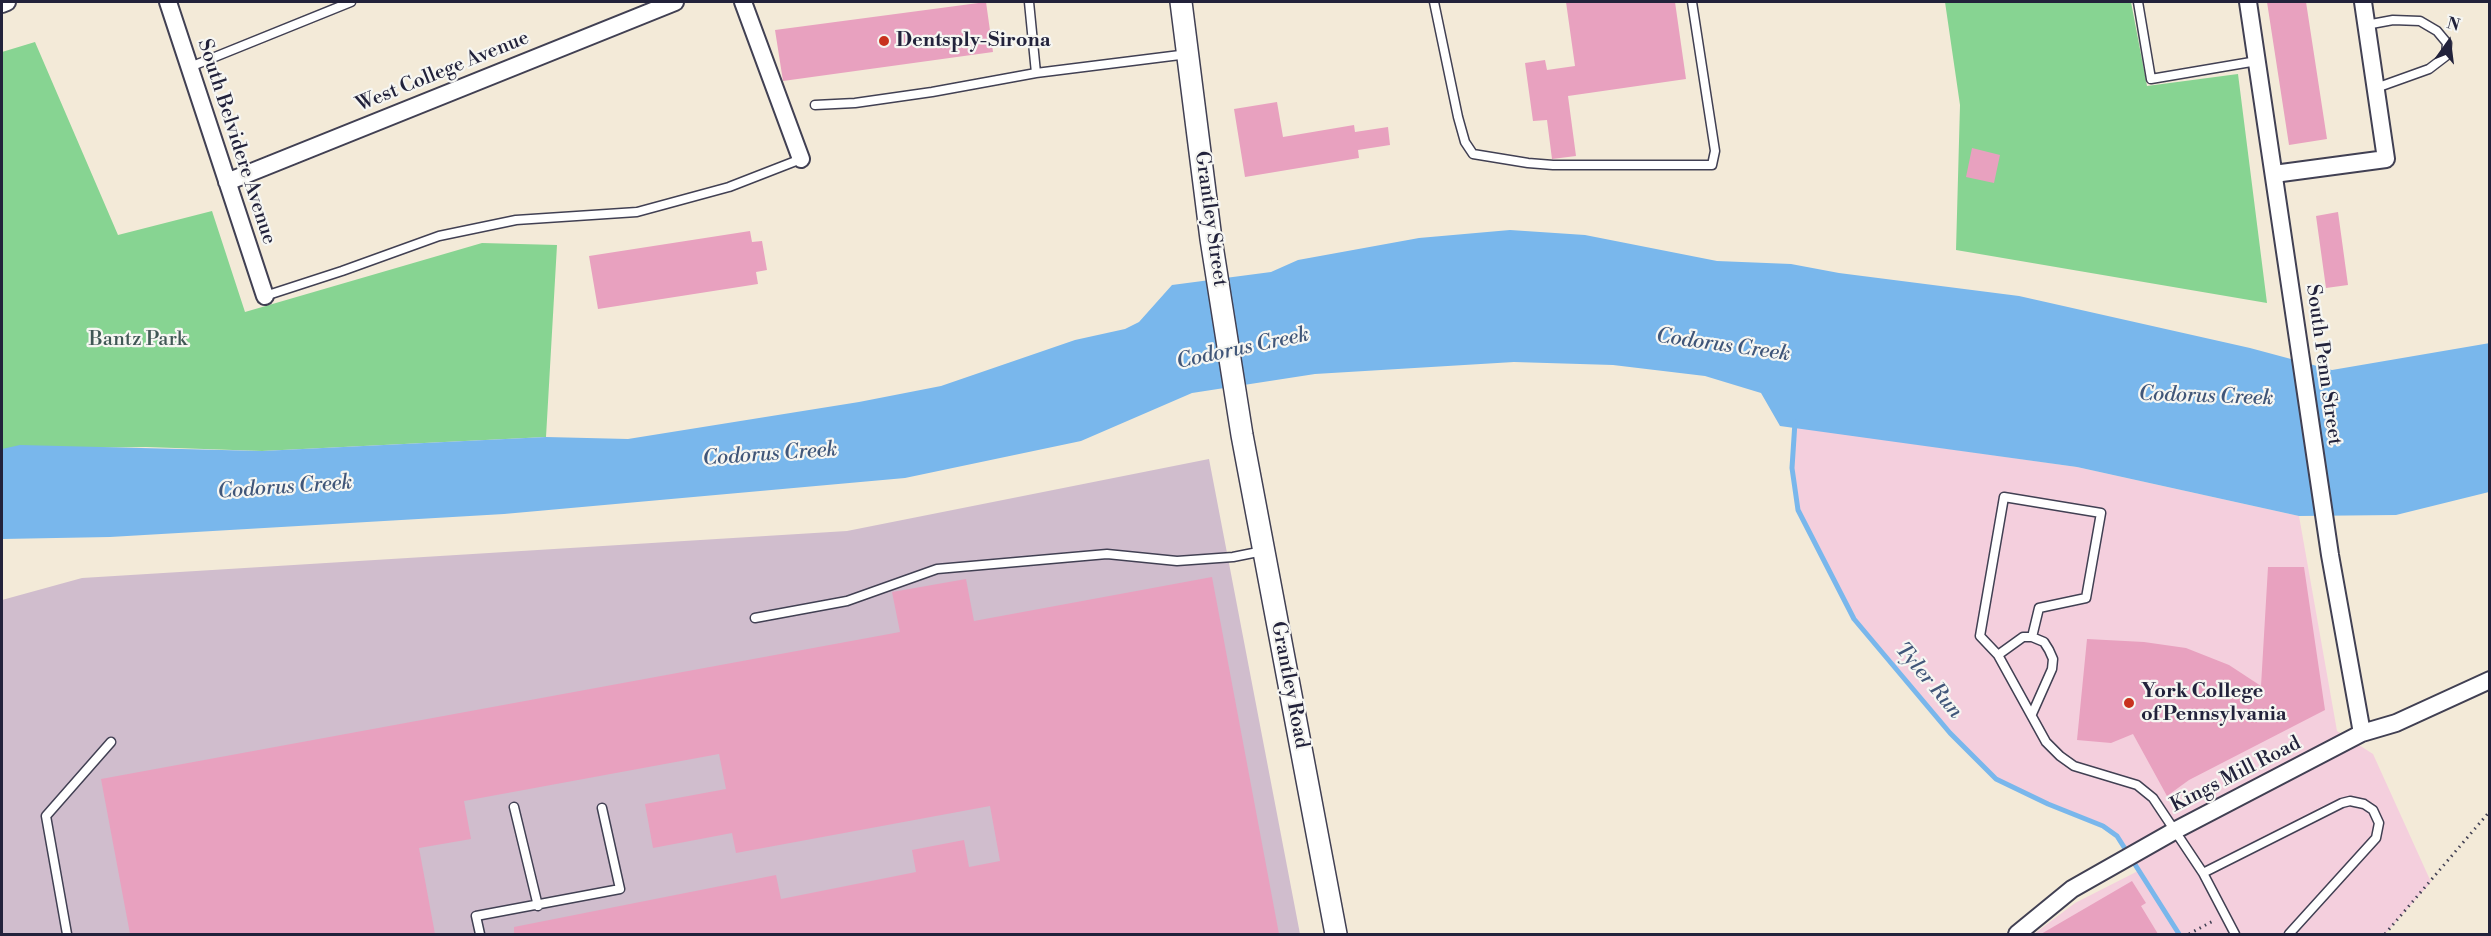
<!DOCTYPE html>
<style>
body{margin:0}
#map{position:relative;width:2491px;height:936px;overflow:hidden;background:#f3ead8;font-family:"Libre Bodoni",serif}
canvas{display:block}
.frame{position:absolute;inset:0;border:3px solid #22223b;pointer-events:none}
.north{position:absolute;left:2419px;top:12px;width:60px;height:60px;-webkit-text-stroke:4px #f6f6f2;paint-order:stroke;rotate:14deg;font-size:16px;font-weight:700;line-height:24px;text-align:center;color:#22223b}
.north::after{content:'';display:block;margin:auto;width:21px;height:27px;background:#22223b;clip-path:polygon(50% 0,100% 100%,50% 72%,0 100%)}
</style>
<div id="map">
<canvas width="2491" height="936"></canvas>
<div class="frame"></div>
<div class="north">N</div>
</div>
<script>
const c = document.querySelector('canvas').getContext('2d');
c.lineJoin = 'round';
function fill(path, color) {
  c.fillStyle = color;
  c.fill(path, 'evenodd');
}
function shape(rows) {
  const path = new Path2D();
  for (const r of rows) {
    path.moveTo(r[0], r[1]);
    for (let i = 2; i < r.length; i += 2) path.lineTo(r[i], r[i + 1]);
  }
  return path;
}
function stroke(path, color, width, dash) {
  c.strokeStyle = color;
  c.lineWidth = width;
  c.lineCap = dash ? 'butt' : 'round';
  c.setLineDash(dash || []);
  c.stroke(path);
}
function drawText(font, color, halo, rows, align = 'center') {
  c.font = font + ' "Libre Bodoni",serif';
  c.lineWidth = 4.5;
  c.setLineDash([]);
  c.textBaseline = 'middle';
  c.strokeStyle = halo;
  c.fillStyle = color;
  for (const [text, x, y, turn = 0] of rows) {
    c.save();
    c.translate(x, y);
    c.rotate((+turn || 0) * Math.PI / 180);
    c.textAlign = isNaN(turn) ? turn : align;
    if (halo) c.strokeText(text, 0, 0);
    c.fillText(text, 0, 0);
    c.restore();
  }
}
const built = shape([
 [1795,427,2077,467,2299,516,2337,731,2373,754,2431,882,2385,934,2034,934,2075,903,2140,870,2117,836,2103,826,2048,804,1996,779,1899,675,1854,619,1801,519,1793,489,1792,468]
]);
const industrial = shape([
 [1209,459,1300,934,2,934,2,600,82,578,847,531]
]);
const green = shape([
 [1945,2,2131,2,2147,86,2238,74,2267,303,1956,250,1960,105],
 [35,42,118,235,212,211,245,312,482,243,557,245,546,437,262,451,146,447,2,449,2,52]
]);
const water = shape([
 [1510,230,1585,235,1717,261,1791,264,1839,273,2019,296,2250,348,2332,370,2490,343,2489,492,2396,515,2299,516,2077,467,1780,426,1761,393,1705,376,1613,365,1514,362,1315,374,1192,393,1081,441,905,478,504,514,110,537,2,539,2,449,20,445,262,451,546,437,628,439,859,402,941,386,1075,340,1125,329,1139,322,1172,285,1271,272,1298,260,1419,238]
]);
const stream = shape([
 [1795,422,1792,468,1798,510,1854,619,1950,733,1996,779,2048,804,2103,826,2117,836,2179,934]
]);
const building = shape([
 [986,2,993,52,783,81,775,30],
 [1566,2,1675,2,1686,79,1568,96,1576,156,1552,159,1547,120,1533,121,1525,63,1545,60,1547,70,1575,66],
 [2267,2,2306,2,2327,139,2289,145],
 [1277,102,1283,137,1354,125,1355,132,1388,127,1390,145,1358,150,1359,158,1245,177,1234,109],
 [1972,148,2000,155,1994,183,1966,177],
 [2338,212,2348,285,2326,288,2316,216],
 [750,231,752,242,762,241,767,270,756,272,758,284,598,309,589,256],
 [2268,567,2304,567,2325,710,2189,780,2167,796,2133,734,2111,743,2077,740,2087,639,2144,642,2186,648,2229,665,2261,686],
 [1212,577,1279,934,514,934,514,927,776,875,781,899,916,872,912,850,964,840,969,867,1000,861,990,806,736,853,732,833,653,848,645,804,726,789,719,754,464,801,471,839,419,848,435,934,130,934,101,779,900,632,892,592,966,579,974,621],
 [2132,881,2146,903,2141,906,2158,934,2041,934]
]);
const path = shape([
 [2189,934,2213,921],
 [2385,934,2490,811]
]);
const service = shape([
 [1029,2,1036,73,1188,54],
 [1434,2,1458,117,1465,142,1473,154,1528,163,1553,165,1712,165,1715,151,1692,2],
 [2138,2,2151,79,2257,61],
 [2366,25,2393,20,2420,21,2437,31,2447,43,2446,56,2429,69,2376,88],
 [190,67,351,2],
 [815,105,855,103,932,92,1036,73],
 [265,296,342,271,439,236,516,220,637,212,729,187,801,159],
 [755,618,847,601,937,569,1107,554,1177,561,1233,557,1263,551],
 [2032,637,2039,608,2086,598,2101,513,2004,497,1980,636,1998,655,2046,742,2060,756,2074,766,2137,785,2153,798,2203,873,2235,934],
 [1998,655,2023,637,2032,637,2044,642,2049,650,2053,659,2052,669,2032,714],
 [514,807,538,906],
 [2203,873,2342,803,2350,801,2364,804,2373,810,2379,823,2376,838,2289,934],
 [67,934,46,816,111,742],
 [480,934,476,916,620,889,602,808]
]);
const minor = shape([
 [168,2,265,296],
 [743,2,801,159],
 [2248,2,2330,555,2362,733],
 [2,4,7,2],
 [2274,174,2386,159,2363,2],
 [227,182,675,2],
 [2017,934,2072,889,2176,830,2362,733,2396,723,2490,680]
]);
const tertiary = shape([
 [1181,2,1211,239,1242,435,1336,934]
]);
const markers = [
 [884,41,6,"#c8321e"],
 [2129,703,6,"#c8321e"]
];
const poiNames = [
 ["Dentsply-Sirona",896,41],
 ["York College",2141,692],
 ["of Pennsylvania",2141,715]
];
const streetNames = [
 ["West College Avenue",443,72,-22],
 ["South Belvidere Avenue",236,142,72],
 ["Grantley Street",1210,219,82],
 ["South Penn Street",2323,365,82],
 ["Grantley Road",1289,685,79],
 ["Kings Mill Road",2236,775,-27]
];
const parkNames = [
 ["Bantz Park",138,340]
];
const waterNames = [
 ["Codorus Creek",1723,346,8],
 ["Codorus Creek",1243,349,-12],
 ["Codorus Creek",2206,397,2],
 ["Codorus Creek",770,455,-4],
 ["Codorus Creek",285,488,-4],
 ["Tyler Run",1928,681,50]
];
fill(built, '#f4cfdd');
fill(industrial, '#d0bdcd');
fill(green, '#87d492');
fill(water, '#79b7ec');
stroke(stream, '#79b7ec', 5);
fill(building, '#e8a1bf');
stroke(service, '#414053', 11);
stroke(minor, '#414053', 20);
stroke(tertiary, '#414053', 24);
stroke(path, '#414053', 3, [1.5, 4.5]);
stroke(service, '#fff', 8);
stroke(minor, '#fff', 16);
stroke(tertiary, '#fff', 21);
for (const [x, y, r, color] of markers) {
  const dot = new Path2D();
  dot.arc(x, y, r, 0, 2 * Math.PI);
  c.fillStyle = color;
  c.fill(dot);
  stroke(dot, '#f6f6f2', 2);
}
drawText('bold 20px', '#22223b', '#f6f6f2', poiNames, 'left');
drawText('20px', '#22223b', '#f6f6f2', streetNames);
drawText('20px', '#405755', '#f6f6f2', parkNames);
drawText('italic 21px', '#405679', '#f6f6f2', waterNames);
</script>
